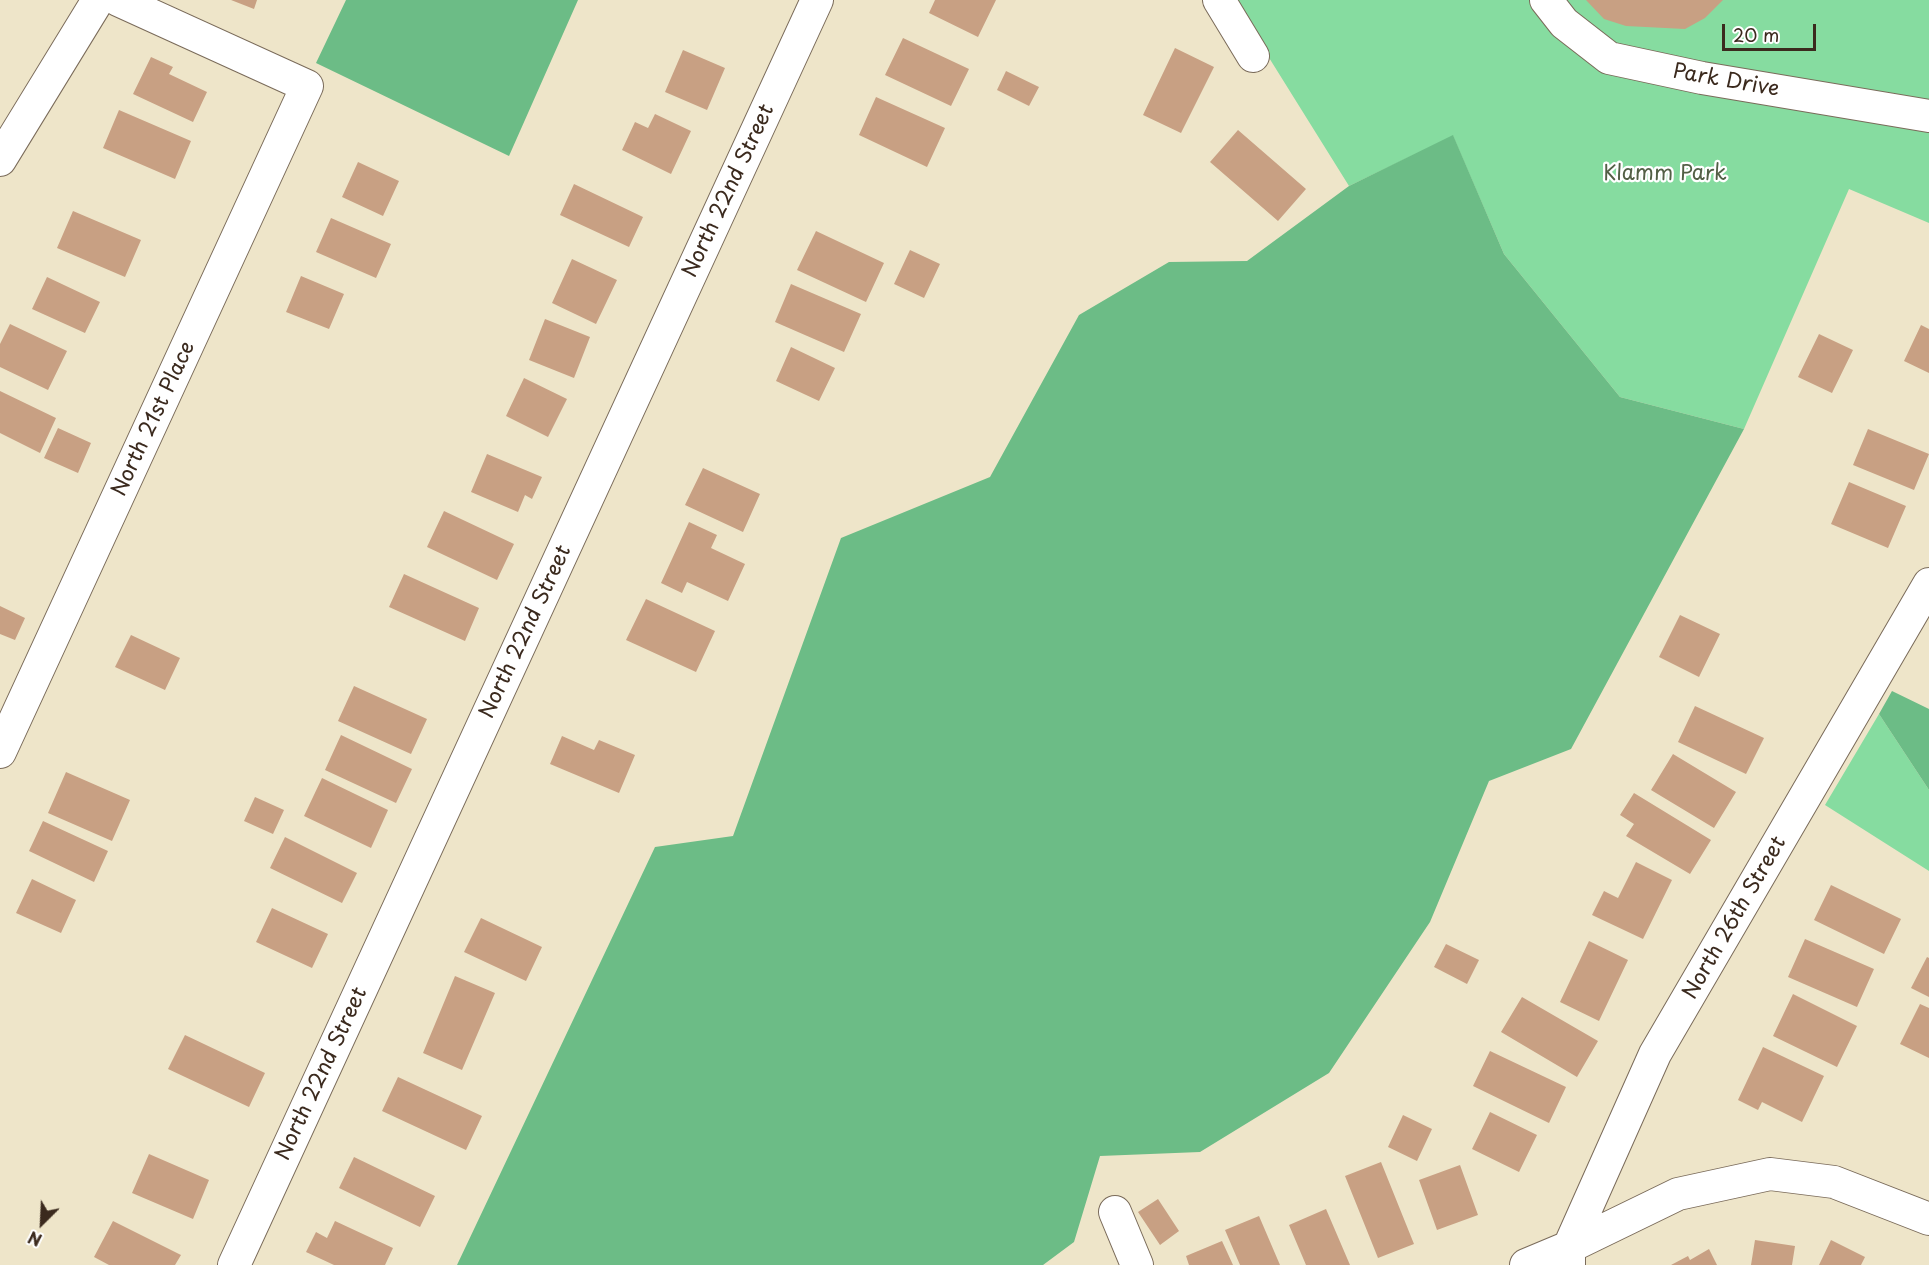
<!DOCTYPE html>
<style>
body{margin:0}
#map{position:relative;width:1929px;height:1265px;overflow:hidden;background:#eee5c9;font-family:"Playpen Sans",sans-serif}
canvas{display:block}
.north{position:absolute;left:12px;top:1193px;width:60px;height:60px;-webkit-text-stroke:4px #fff;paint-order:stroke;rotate:204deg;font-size:16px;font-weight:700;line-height:24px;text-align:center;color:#3b2a1e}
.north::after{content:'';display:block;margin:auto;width:21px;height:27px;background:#3b2a1e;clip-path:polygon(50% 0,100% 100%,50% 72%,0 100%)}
.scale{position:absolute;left:1722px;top:24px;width:94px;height:27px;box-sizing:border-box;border:3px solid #3b2a1e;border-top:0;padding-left:8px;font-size:18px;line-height:21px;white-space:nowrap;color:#3b2a1e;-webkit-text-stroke:4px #fff;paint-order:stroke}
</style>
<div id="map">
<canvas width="1929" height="1265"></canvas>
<div class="north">N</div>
<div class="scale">20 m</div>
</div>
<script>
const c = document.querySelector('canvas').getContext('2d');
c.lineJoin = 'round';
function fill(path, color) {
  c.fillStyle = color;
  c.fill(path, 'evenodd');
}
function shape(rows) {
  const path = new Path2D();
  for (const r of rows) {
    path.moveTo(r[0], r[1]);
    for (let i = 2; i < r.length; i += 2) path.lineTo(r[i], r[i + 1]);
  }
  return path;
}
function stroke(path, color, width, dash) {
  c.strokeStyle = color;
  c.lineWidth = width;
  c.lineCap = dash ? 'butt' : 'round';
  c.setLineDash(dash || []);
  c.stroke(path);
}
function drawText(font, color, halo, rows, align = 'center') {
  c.font = font + ' "Playpen Sans",sans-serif';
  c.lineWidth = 4.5;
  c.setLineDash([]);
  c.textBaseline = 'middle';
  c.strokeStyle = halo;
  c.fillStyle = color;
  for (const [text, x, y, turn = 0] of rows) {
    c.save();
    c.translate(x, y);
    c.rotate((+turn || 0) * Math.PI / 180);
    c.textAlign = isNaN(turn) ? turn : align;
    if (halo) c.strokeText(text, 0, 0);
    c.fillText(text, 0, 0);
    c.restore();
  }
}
const green = shape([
 [1233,0,1929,0,1929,223,1849,189,1744,429,1620,397,1504,254,1453,136,1349,186],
 [1879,714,1929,790,1929,871,1825,805]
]);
const forest = shape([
 [346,0,578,0,509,156,316,63],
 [1453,135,1504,254,1620,397,1744,429,1571,749,1489,781,1430,922,1329,1073,1200,1152,1100,1156,1074,1242,1043,1265,457,1265,655,847,733,836,841,538,990,477,1079,315,1169,262,1247,261,1349,186],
 [1892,691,1929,709,1929,790,1879,714]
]);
const building = shape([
 [231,0,257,0,254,9],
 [935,0,996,0,978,37,929,13],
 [1586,0,1723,0,1705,18,1685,29,1626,26,1604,19],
 [903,38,969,69,951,106,885,75],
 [1175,48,1214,67,1181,133,1143,115],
 [683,50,725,68,707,110,665,92],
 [151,57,173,67,169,74,207,92,193,122,133,94],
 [1006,71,1039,87,1029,106,997,90],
 [876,97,945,128,927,167,859,135],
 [119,110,191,141,175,179,103,148],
 [655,114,691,131,671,174,622,150,635,122,648,128],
 [1238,130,1306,189,1278,221,1210,162],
 [358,162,399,181,383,216,342,197],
 [574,184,643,217,629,247,560,215],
 [73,211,141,240,125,277,57,248],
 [331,218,391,244,376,278,316,252],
 [816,231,884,263,866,302,797,270],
 [910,250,940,264,924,298,894,284],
 [572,259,617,280,596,324,552,303],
 [301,276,344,294,329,329,286,312],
 [47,277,100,302,85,333,32,309],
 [791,284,861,314,844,352,775,322],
 [545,319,590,337,574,378,529,360],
 [10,324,67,351,48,390,0,367,0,344],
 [1921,325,1929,329,1929,373,1904,361],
 [1819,334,1853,350,1832,393,1798,377],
 [791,347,835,368,819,401,776,381],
 [524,378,567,399,548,437,506,416],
 [0,391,56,418,40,453,0,433],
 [58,428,91,443,78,473,44,458],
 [1868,429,1929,454,1914,490,1853,465],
 [487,454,542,477,532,499,525,495,518,512,471,492],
 [703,468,760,494,743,532,685,505],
 [1849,482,1906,506,1888,548,1831,524],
 [444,511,514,544,497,580,427,547],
 [689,522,717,535,711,548,745,564,728,601,687,582,682,593,661,583],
 [404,574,479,608,465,641,389,607],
 [646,599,715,631,696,672,626,640],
 [0,606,25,618,15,640,0,634],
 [1680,615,1720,634,1699,677,1659,657],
 [131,635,180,658,165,690,115,667],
 [354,686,427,719,411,754,338,721],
 [1695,706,1764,738,1746,774,1678,742],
 [341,735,412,769,396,803,325,770],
 [562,736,594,750,599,740,635,755,619,793,550,764],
 [1673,754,1736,792,1714,828,1651,790],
 [66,772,130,800,112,841,48,813],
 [322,778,388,810,371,848,304,816],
 [1634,793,1711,840,1690,874,1626,836,1634,824,1620,815],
 [255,797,284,810,273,834,244,821],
 [43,821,108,851,94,882,29,851],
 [285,837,357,873,342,903,270,868],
 [1636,862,1672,880,1643,939,1592,915,1604,891,1618,898],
 [32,879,76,900,61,933,16,913],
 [1831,885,1901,919,1884,954,1814,920],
 [272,908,328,934,312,968,256,942],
 [481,918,542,947,526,981,464,952],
 [1805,939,1874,969,1857,1007,1788,977],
 [1589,941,1628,960,1599,1021,1560,1002],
 [1446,944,1479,960,1467,984,1434,967],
 [1927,957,1929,958,1929,997,1911,988],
 [455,976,495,993,462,1070,423,1053],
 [1793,994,1857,1026,1837,1067,1773,1036],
 [1522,997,1598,1041,1577,1077,1501,1032],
 [1920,1004,1929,1008,1929,1058,1900,1044],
 [185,1035,265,1073,249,1107,168,1069],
 [1763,1047,1824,1076,1802,1122,1762,1102,1758,1110,1738,1100],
 [1490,1051,1566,1087,1549,1123,1473,1086],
 [398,1077,482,1116,466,1150,382,1111],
 [1490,1112,1537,1135,1519,1172,1472,1149],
 [1403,1115,1432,1129,1417,1161,1388,1147],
 [149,1154,209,1180,193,1219,132,1193],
 [354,1157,435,1196,420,1227,339,1188],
 [1381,1162,1414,1244,1378,1258,1345,1176],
 [1460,1165,1478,1215,1437,1230,1419,1180],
 [1158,1199,1179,1231,1160,1245,1138,1212],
 [1326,1209,1350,1265,1306,1265,1289,1225],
 [1259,1216,1280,1265,1240,1265,1225,1230],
 [113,1221,181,1255,175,1265,109,1265,94,1257],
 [335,1221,393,1248,385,1265,334,1265,306,1252,316,1232,327,1238],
 [1755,1240,1795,1246,1792,1265,1751,1265],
 [1831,1240,1865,1257,1861,1265,1819,1265],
 [1222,1241,1233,1265,1189,1265,1186,1256],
 [1709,1249,1717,1265,1671,1265,1688,1256,1690,1260]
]);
const minor = shape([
 [1219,0,1253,56],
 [1546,0,1564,23,1609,58,1702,78,1929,116],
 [0,160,98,0],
 [0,752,307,86,118,0],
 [1115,1212,1137,1265],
 [234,1265,817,0],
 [1526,1265,1569,1247,1678,1194,1770,1174,1834,1182,1929,1219],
 [1569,1265,1569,1247,1655,1054,1929,584]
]);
const streetNames = [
 ["Park Drive",1726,81,10],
 ["North 22nd Street",729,191,-65],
 ["North 21st Place",154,419,-65],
 ["North 22nd Street",526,632,-65],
 ["North 26th Street",1735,918,-60],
 ["North 22nd Street",322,1074,-65]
];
const parkNames = [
 ["Klamm Park",1665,174]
];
fill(green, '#86dca0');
fill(forest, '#6cbc86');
fill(building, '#c8a083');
stroke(minor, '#7a6b5a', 34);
stroke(minor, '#fff', 32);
drawText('21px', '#3b2a1e', '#fff', streetNames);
drawText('21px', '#525f45', '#fff', parkNames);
</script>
